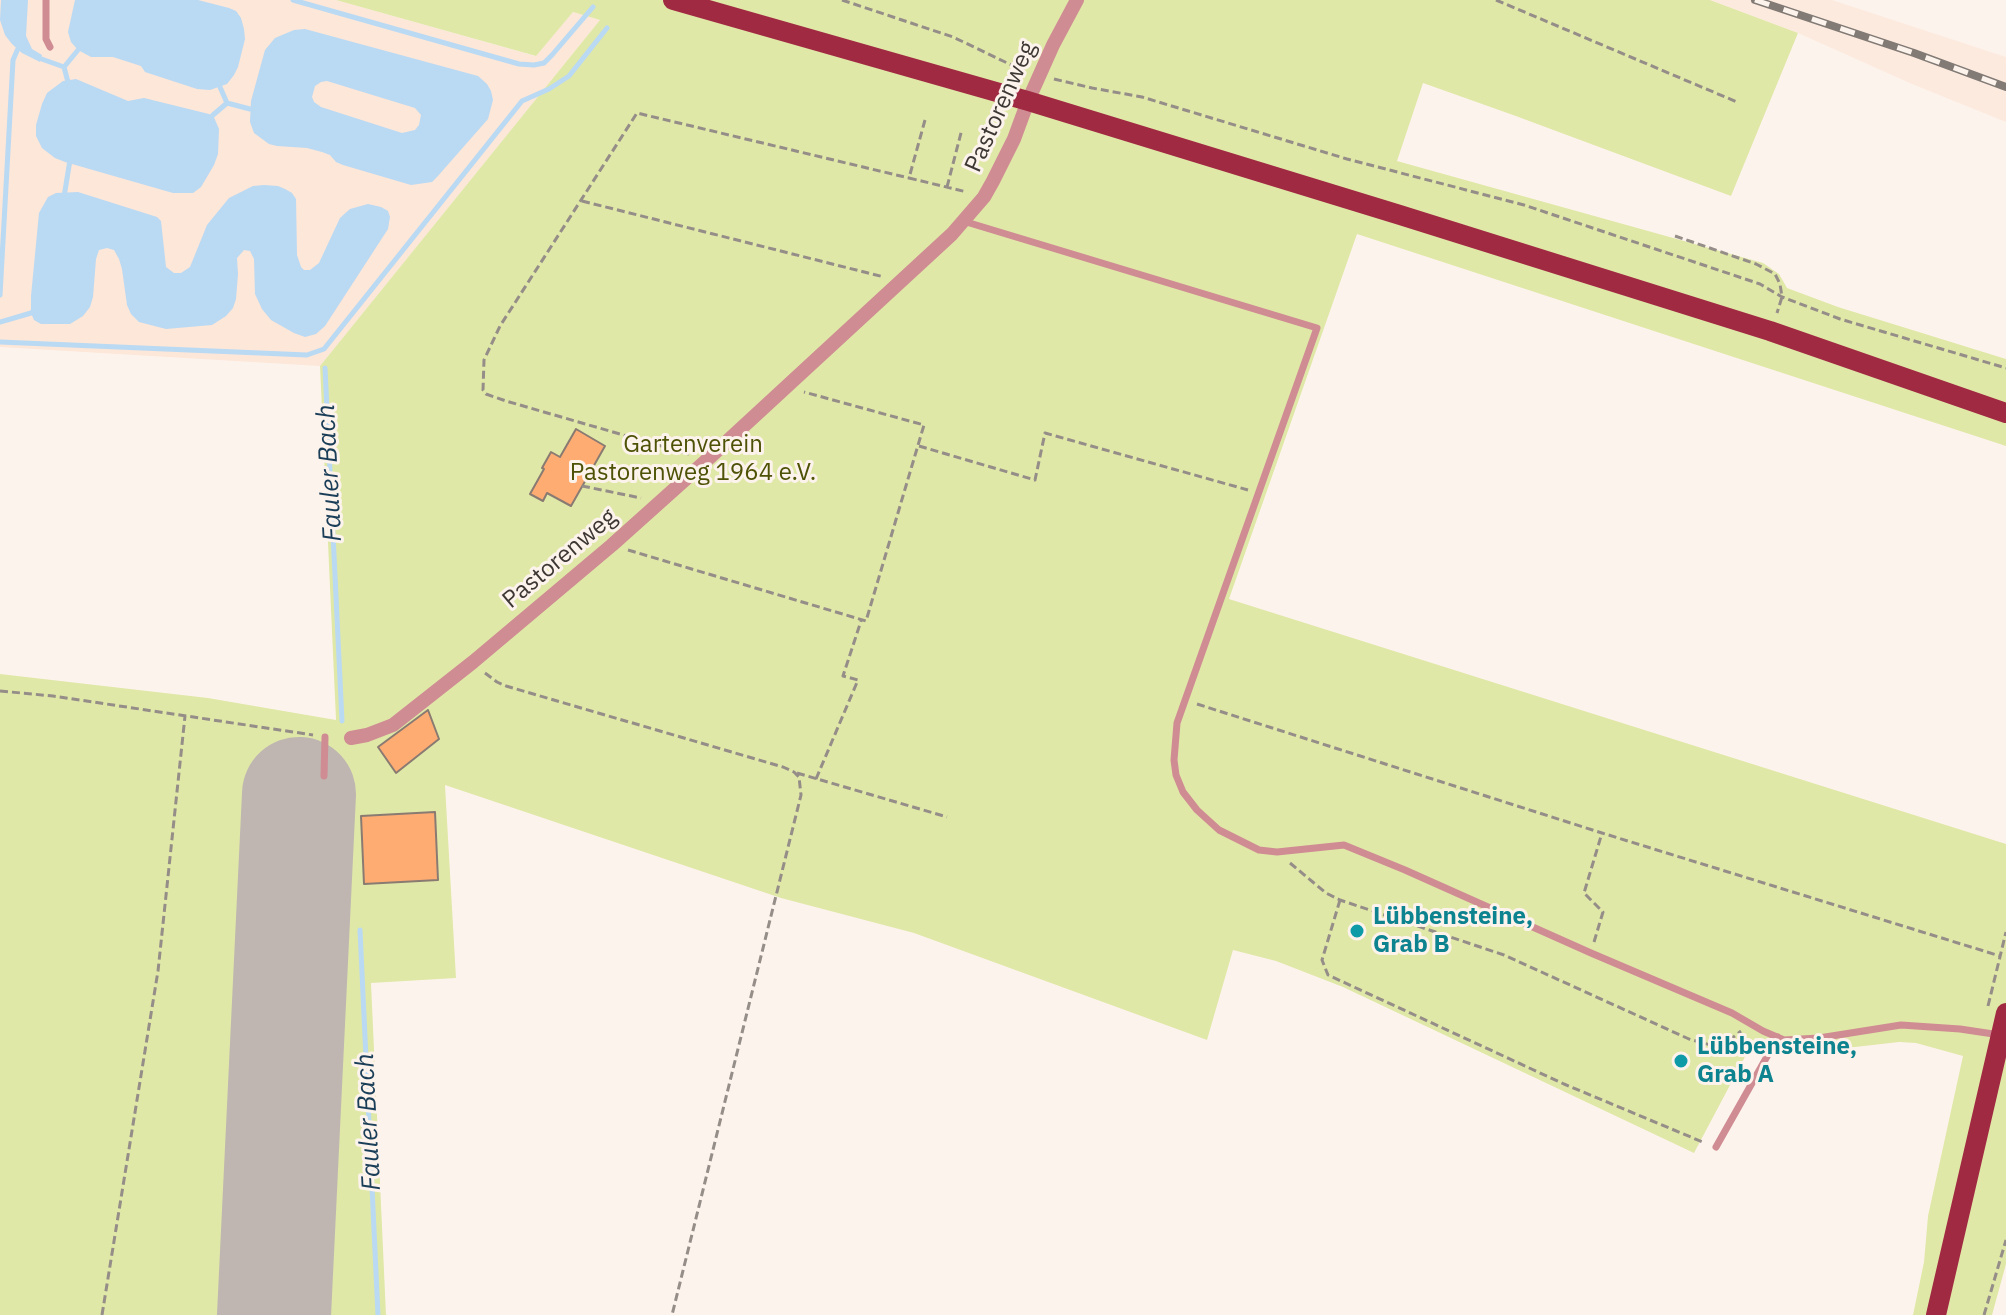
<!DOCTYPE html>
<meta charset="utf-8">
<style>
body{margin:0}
canvas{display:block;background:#fdf3ed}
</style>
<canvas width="2006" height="1315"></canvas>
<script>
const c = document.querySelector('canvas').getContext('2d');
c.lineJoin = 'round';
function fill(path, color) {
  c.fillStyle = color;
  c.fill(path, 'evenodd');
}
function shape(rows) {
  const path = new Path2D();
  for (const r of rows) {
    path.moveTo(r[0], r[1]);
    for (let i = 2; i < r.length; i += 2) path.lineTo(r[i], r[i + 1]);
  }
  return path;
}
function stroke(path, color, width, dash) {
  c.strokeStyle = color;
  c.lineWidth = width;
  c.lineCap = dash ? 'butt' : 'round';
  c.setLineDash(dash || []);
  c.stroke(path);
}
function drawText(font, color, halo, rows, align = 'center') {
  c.font = font + ' "IBM Plex Sans",sans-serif';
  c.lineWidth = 6;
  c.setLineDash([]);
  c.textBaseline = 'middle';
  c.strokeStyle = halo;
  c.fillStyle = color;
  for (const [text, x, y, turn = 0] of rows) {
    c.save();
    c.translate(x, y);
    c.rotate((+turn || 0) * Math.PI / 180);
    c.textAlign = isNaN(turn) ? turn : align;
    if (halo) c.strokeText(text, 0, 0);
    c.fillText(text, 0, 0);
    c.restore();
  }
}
const industrial = shape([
 [0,0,336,0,535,56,573,12,600,20,320,366,0,347]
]);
const built = shape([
 [1710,0,1832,0,2006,57,2006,122,1912,84,1798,33]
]);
const green = shape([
 [336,0,1710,0,1798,33,1731,196,1513,115,1423,83,1397,161,1763,263,1779,274,1787,288,1838,307,2006,359,2006,446,1357,234,1229,599,2006,844,2006,1264,1992,1315,1913,1315,1924,1262,1928,1216,1963,1056,1916,1043,1899,1042,1794,1054,1755,1038,1694,1153,1343,987,1276,961,1233,950,1207,1040,914,933,781,898,445,785,456,978,371,983,386,1315,0,1315,0,674,208,698,336,720,320,366,600,20,573,12,536,56]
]);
const water = shape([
 [1,0,28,0,26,36,32,49,42,55,40,62,22,53,12,44,5,35,0,20],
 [75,0,198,0,229,8,236,11,241,18,244,29,245,39,238,67,234,75,227,84,210,90,197,89,145,72,141,66,113,57,91,57,78,50,71,42,68,32],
 [305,29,478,76,487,84,491,91,493,100,488,119,437,177,432,182,411,185,343,165,336,162,330,155,322,152,307,148,277,146,269,144,254,133,250,122,251,101,265,50,275,38,294,30],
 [327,81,415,108,421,115,419,125,415,130,402,133,321,107,314,102,312,97,315,86,321,82],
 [76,79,128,101,144,98,213,115,219,129,218,154,214,165,201,187,193,193,173,193,65,162,55,158,42,148,36,136,36,125,42,104,47,93,63,81],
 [264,185,278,186,285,189,292,193,296,199,297,255,301,267,304,270,310,270,319,263,340,218,350,209,368,204,381,207,388,211,390,217,388,229,325,326,316,334,305,337,294,333,271,320,262,309,255,294,254,259,250,251,244,250,237,258,238,274,236,299,233,308,226,316,212,325,166,329,139,322,131,314,127,305,122,269,119,259,114,250,107,248,99,250,96,259,93,297,90,307,83,316,70,324,41,324,34,320,31,313,31,296,39,213,48,197,56,193,78,192,157,217,161,221,166,267,174,273,181,273,190,267,207,225,229,198,253,186]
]);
const stream = shape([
 [293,0,519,64,534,65,544,63,552,55,593,7],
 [36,57,64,67,69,86],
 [64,67,78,50],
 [220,87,227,103],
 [227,103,250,109],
 [213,115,227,103],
 [64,197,70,160],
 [0,295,13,60,20,44],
 [0,322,31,313,36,309],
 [0,342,307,355,324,349,522,101,549,89,569,76,607,28],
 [325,368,342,721],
 [360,930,378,1315]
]);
const runway = shape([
 [274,1315,299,794]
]);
const building = shape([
 [576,429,605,446,571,506,547,493,543,501,530,494,544,469,542,468,551,452,560,457,576,429],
 [428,710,439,739,396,773,378,747,428,710],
 [435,812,438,880,364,884,361,816,435,812]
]);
const path = shape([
 [842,0,953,37,1024,71],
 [1496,0,1737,102],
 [1054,79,1092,88,1142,97,1347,159,1524,205,1760,284,1782,297,1840,319,2006,368],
 [925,120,909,178,967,192],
 [947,187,962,129],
 [582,201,884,277],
 [1675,236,1756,264,1775,274,1780,284,1782,297,1777,313],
 [919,446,1035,480,1045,433,1248,490],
 [689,454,506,401,486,394,483,390,484,360,500,326,637,113,909,178],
 [582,486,641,498],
 [628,550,866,621,924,425,804,392],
 [485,673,497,682,506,686,783,767,794,772,799,777,801,795,672,1315],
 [0,691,53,696,313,735],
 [1197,704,1602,833,2000,956],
 [797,773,947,817],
 [816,779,858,680,843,676,861,621],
 [1290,863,1326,893,1340,900,1504,955,1689,1039,1714,1046,1731,1039,1741,1031],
 [1340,900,1322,960,1328,975,1564,1084,1705,1143],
 [1594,942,1603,912,1584,893,1602,833],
 [1988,1006,2006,932],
 [102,1315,158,971,185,716],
 [1984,1315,2006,1240]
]);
const lane = shape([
 [46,0,46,39,50,47],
 [963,221,1317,328,1177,723,1174,760,1176,775,1183,792,1197,810,1219,830,1259,850,1277,852,1344,845,1405,870,1591,953,1732,1013,1763,1031,1784,1040,1819,1038,1901,1025,1960,1029,2000,1035],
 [324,776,325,737],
 [1716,1147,1778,1037]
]);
const street = shape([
 [351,738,367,735,393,725,473,662,612,545,708,459,952,234,984,197,993,181,1014,139,1028,101,1053,45,1077,0]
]);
const primary = shape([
 [673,0,1028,101,1400,215,1770,331,2006,413],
 [1936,1315,2006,1013]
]);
const rail = shape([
 [1755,0,1914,53,2006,87]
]);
const markers = [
 [1357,931,8,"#0f9aa8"],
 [1681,1061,8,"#0f9aa8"]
];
const streetNames = [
 ["Pastorenweg",1001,107,-66],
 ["Pastorenweg",560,559,-40]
];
const parkNames = [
 ["Gartenverein",693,445],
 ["Pastorenweg 1964 e.V.",693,473]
];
const cultureNames = [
 ["Lübbensteine,",1373,917],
 ["Grab B",1373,945],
 ["Lübbensteine,",1697,1047],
 ["Grab A",1697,1075]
];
const waterNames = [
 ["Fauler Bach",330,473,-93],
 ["Fauler Bach",369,1122,-93]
];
fill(industrial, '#fce7d9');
fill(built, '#fdeade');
fill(green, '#e0e8a8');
fill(water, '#bad9f3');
stroke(stream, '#bad9f3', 5);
stroke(runway, '#bfb6b1', 114);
fill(building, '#ffac73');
stroke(building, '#8a7b72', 2);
stroke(path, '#958d88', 3, [8, 4]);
stroke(lane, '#cf8c93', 7);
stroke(street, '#cf8c93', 14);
stroke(primary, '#a12a43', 20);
stroke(rail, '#817a75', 8);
stroke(rail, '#fdf3ed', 5, [15]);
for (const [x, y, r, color] of markers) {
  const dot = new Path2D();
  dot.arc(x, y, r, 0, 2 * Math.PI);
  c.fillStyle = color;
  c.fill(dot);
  stroke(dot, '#fdf3ed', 3);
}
drawText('24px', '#3e3834', '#fdf3ed', streetNames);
drawText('24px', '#4d5206', '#fdf3ed', parkNames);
drawText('bold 24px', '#0d838f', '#fdf3ed', cultureNames, 'left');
drawText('italic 26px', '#1b3e58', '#fdf3ed', waterNames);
</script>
